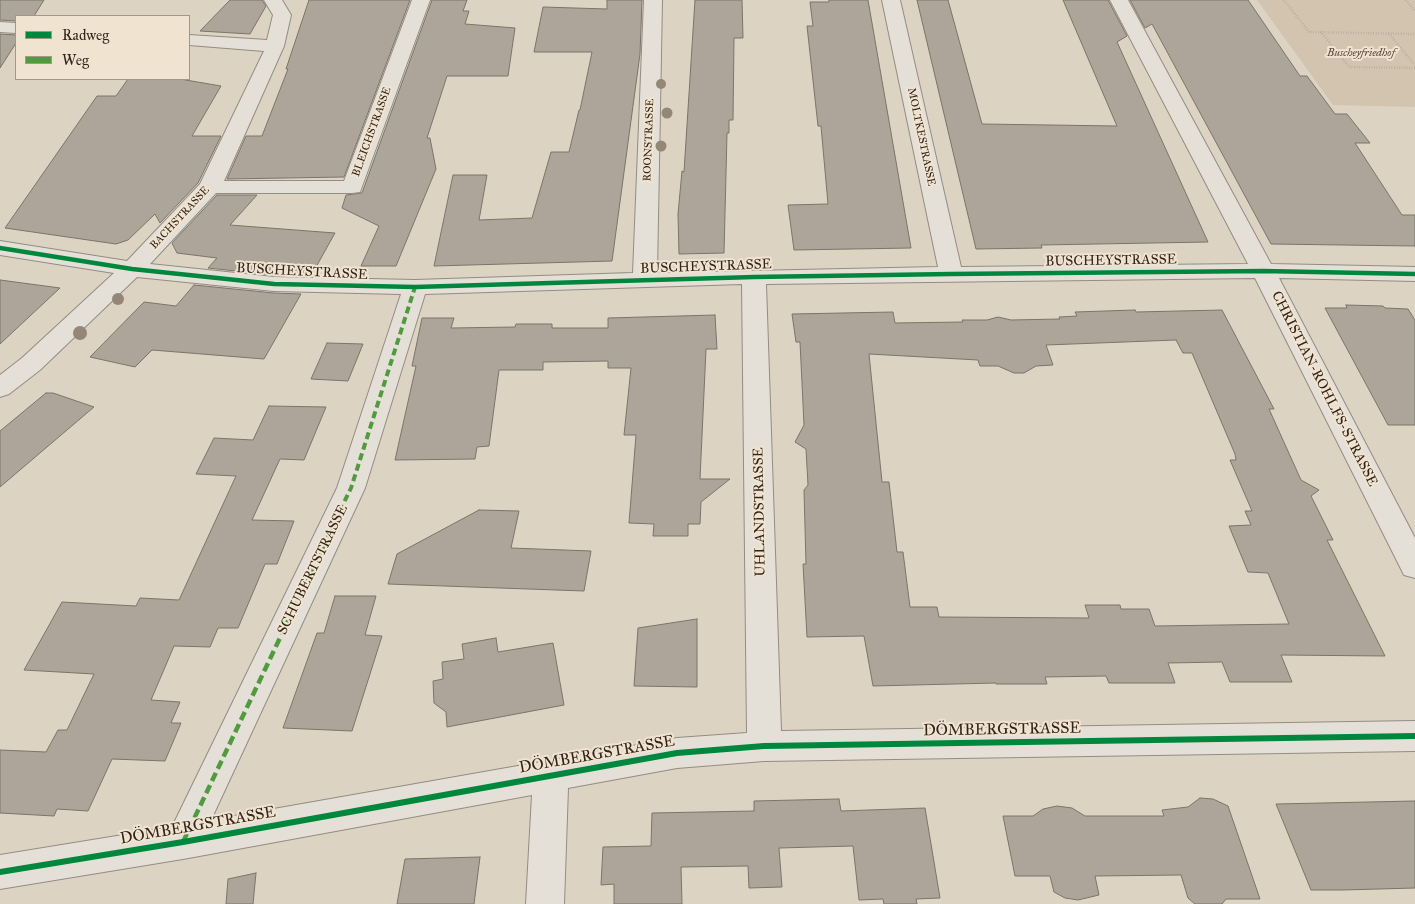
<!DOCTYPE html>
<meta charset="utf-8">
<style>
body{margin:0}
#map{position:relative;width:1415px;height:904px;overflow:hidden;background:#ddd3c3;font-family:"IM FELL Great Primer",serif}
canvas{display:block}
.legend{position:absolute;left:15px;top:15px;width:175px;height:65px;box-sizing:border-box;background:#f0e4d1;border:1px solid #a49788;margin:0;padding:6px 9px;list-style:none;font-size:15px;color:#33241a}
.legend li{display:flex;align-items:center;gap:10px;height:25px}
.legend b{width:25px;border:1px solid #a49788}
</style>
<div id="map">
<canvas width="1415" height="904"></canvas>
<ul class="legend">
<li><b style="height:6px;background:#00873e"></b>Radweg</li>
<li><b style="height:6px;background:#519b3e"></b>Weg</li>
</ul>
</div>
<script>
const c = document.querySelector('canvas').getContext('2d');
c.lineJoin = 'round';
function fill(path, color) {
  c.fillStyle = color;
  c.fill(path, 'evenodd');
}
function shape(rows) {
  const path = new Path2D();
  for (const r of rows) {
    path.moveTo(r[0], r[1]);
    for (let i = 2; i < r.length; i += 2) path.lineTo(r[i], r[i + 1]);
  }
  return path;
}
function stroke(path, color, width, dash) {
  c.strokeStyle = color;
  c.lineWidth = width;
  c.lineCap = dash ? 'butt' : 'round';
  c.setLineDash(dash || []);
  c.stroke(path);
}
function drawText(font, color, halo, rows, align = 'center') {
  c.font = font + ' "IM FELL Great Primer",serif';
  c.lineWidth = 4;
  c.setLineDash([]);
  c.textBaseline = 'middle';
  c.strokeStyle = halo;
  c.fillStyle = color;
  for (const [text, x, y, turn = 0] of rows) {
    c.save();
    c.translate(x, y);
    c.rotate((+turn || 0) * Math.PI / 180);
    c.textAlign = isNaN(turn) ? turn : align;
    if (halo) c.strokeText(text, 0, 0);
    c.fillText(text, 0, 0);
    c.restore();
  }
}
const green = shape([
 [1257,0,1415,0,1415,107,1333,105]
]);
const building = shape([
 [0,0,44,0,34,16,16,16,16,21,0,20,0,0],
 [230,0,262,0,266,6,250,34,200,31,230,0],
 [309,0,410,0,344,177,227,179,246,136,262,136,288,69,286,69,309,0],
 [432,0,467,0,463,11,469,11,465,24,515,28,508,76,447,76,427,138,430,138,436,169,396,266,361,266,379,226,342,208,346,195,362,193,432,0],
 [607,0,642,0,640,54,612,261,434,266,453,175,487,175,479,220,532,218,551,152,569,152,579,110,580,110,592,52,534,52,543,7,607,9,607,0],
 [695,0,742,0,743,38,734,38,733,120,729,120,729,133,727,133,724,253,679,254,678,214,682,171,684,172,695,0],
 [829,0,868,0,911,248,794,250,788,205,828,204,821,126,818,126,807,26,813,26,810,2,829,2,829,0],
 [917,0,948,0,982,124,1117,126,1063,0,1108,0,1127,36,1117,42,1208,242,1041,245,1042,248,976,249,917,0],
 [1130,0,1248,0,1300,76,1307,76,1335,114,1347,114,1370,143,1355,143,1402,215,1415,215,1415,246,1271,244,1152,24,1145,28,1130,0],
 [0,34,16,35,16,43,0,68,0,34],
 [128,79,180,79,221,86,192,136,221,136,198,183,160,223,155,214,128,240,116,244,5,228,97,96,116,96,128,79],
 [217,195,257,195,230,225,335,233,311,276,274,275,208,268,217,258,177,253,172,243,217,195],
 [0,280,60,288,0,344,0,280],
 [194,285,274,293,301,294,264,359,152,350,135,367,90,357,144,302,176,306,194,285],
 [1346,305,1383,306,1385,308,1408,309,1415,320,1415,425,1388,425,1325,308,1347,308,1346,305],
 [1135,310,1136,312,1222,310,1274,409,1269,409,1301,480,1319,490,1311,496,1333,540,1327,540,1385,656,1281,655,1292,682,1230,682,1222,662,1168,663,1175,683,1109,683,1106,676,1045,677,1047,684,996,684,996,683,873,686,864,636,807,637,803,564,806,564,804,490,808,485,806,449,795,442,804,425,800,342,796,342,792,314,893,312,895,323,963,322,962,320,987,320,998,317,1011,320,1060,319,1059,317,1077,316,1075,312,1135,310],
 [1176,340,1183,353,1192,353,1235,454,1236,460,1230,460,1252,511,1245,511,1251,525,1229,526,1248,572,1268,573,1289,624,1155,626,1149,609,1121,609,1120,605,1085,605,1089,618,939,617,937,607,910,607,903,552,897,552,889,482,882,482,869,354,978,360,980,366,998,366,1014,373,1024,373,1036,366,1053,365,1046,345,1176,340],
 [715,315,717,349,706,349,700,479,730,479,701,502,700,524,688,524,688,536,653,536,654,524,629,523,636,435,624,435,631,368,608,368,608,361,543,362,543,370,499,370,489,446,477,447,475,459,395,460,416,366,412,366,422,318,454,318,451,328,515,327,516,324,552,324,552,328,608,328,608,318,715,315],
 [327,343,363,344,348,381,311,379,327,343],
 [46,393,53,393,94,407,0,487,0,431,46,393],
 [269,406,326,407,304,460,280,459,252,520,294,521,277,564,265,564,238,628,218,628,210,647,174,646,151,700,180,702,171,723,181,723,165,761,112,759,88,811,57,809,54,816,0,813,0,750,46,752,58,730,67,730,94,674,24,670,62,602,136,606,140,598,179,600,236,476,196,474,214,438,253,440,269,406],
 [479,510,519,511,511,548,591,551,584,591,388,584,397,554,479,510],
 [335,596,376,596,365,635,382,636,352,731,283,728,317,633,324,633,335,596],
 [697,619,697,687,634,686,638,628,697,619],
 [496,638,498,652,553,643,564,705,447,727,446,712,434,703,433,681,443,679,442,662,464,659,462,644,496,638],
 [1200,798,1213,799,1228,806,1260,899,1226,899,1222,904,1195,904,1188,898,1181,875,1095,876,1099,895,1078,900,1065,898,1054,892,1050,876,1015,876,1003,816,1033,816,1043,809,1057,806,1072,808,1085,816,1164,816,1162,810,1188,807,1200,798],
 [839,799,841,811,925,808,940,898,916,899,917,904,884,904,883,899,859,900,853,846,779,848,782,887,749,888,748,866,681,867,682,904,614,904,614,884,601,885,603,847,651,846,652,813,754,811,754,801,839,799],
 [1415,801,1415,888,1342,890,1311,890,1276,804,1415,801],
 [480,857,474,904,397,904,405,859,480,857],
 [256,873,253,904,226,904,228,879,256,873]
]);
const path = shape([
 [1284,0,1309,32,1415,34],
 [1406,0,1415,11],
 [1321,32,1349,67,1415,68],
 [1389,34,1415,65]
]);
const minor = shape([
 [264,0,282,0,291,15,284,46,224,181,344,181,412,0,430,0,360,192,352,193,216,193,150,264,274,277,415,280,633,273,644,0,662,0,657,273,938,267,882,0,900,0,961,267,1248,264,1110,0,1128,0,1271,264,1415,267,1415,281,1279,278,1415,538,1415,578,1404,575,1400,567,1255,278,766,284,781,731,1415,721,1415,751,764,761,677,768,568,788,564,904,526,904,532,795,183,859,0,889,0,855,172,827,337,488,401,294,274,291,137,277,40,370,9,394,0,397,0,375,22,358,114,273,0,255,0,241,127,261,200,184,264,51,189,45,189,35,267,40,273,15,264,0],
 [742,284,747,733,677,738,211,820,365,488,425,294,742,284],
 [0,22,16,23,16,33,0,32,0,22]
]);
const quietFar1 = shape([
 [335,521,351,488,415,287]
]);
const quiet = shape([
 [183,842,336,520]
]);
const cyclewayFar1 = shape([
 [0,248,132,269,274,284,415,287,754,277,951,274,1263,271,1415,274]
]);
const cycleway = shape([
 [0,872,183,842,677,753,764,746,1415,736]
]);
const trees = [
 [661,84,5],
 [667,113,5.5],
 [661,146,5.5],
 [118,299,6],
 [80,333,7]
];
const farParknames = [
 ["Buscheyfriedhof",1361,53]
];
const farStreetnames = [
 ["BLEICHSTRASSE",372,132,-70],
 ["MOLTKESTRASSE",921,137,78],
 ["ROONSTRASSE",649,140,-88],
 ["BACHSTRASSE",180,218,-47]
];
const streetNames = [
 ["BUSCHEYSTRASSE",1111,261,-1],
 ["BUSCHEYSTRASSE",706,267,-2],
 ["BUSCHEYSTRASSE",302,272,3],
 ["CHRISTIAN-ROHLFS-STRASSE",1324,389,63],
 ["UHLANDSTRASSE",760,512,-91],
 ["SCHUBERTSTRASSE",313,570,-64]
];
const nearStreetnames = [
 ["DÖMBERGSTRASSE",1002,730,-1],
 ["DÖMBERGSTRASSE",597,755,-10],
 ["DÖMBERGSTRASSE",198,826,-10]
];
fill(green, '#d2c4ae');
fill(building, '#ada59a');
stroke(building, '#7b746a', 1);
stroke(minor, '#938c82', 2);
stroke(path, '#a59f98', 2.5, [0.5, 2]);
fill(minor, '#e5e0d7');
stroke(quietFar1, '#519b3e', 4, [7, 4]);
stroke(quiet, '#519b3e', 4.5, [9, 4.5]);
stroke(cyclewayFar1, '#00873e', 4.5);
stroke(cycleway, '#00873e', 6);
c.fillStyle = '#948778';
for (const [x, y, r] of trees) {
  c.beginPath();
  c.arc(x, y, r, 0, 2 * Math.PI);
  c.fill();
}
drawText('italic 11px', '#58493b', '#f0e4d1', farParknames);
drawText('11px', '#33241a', '#f0e4d1', farStreetnames);
drawText('14px', '#33241a', '#f0e4d1', streetNames);
drawText('16px', '#33241a', '#f0e4d1', nearStreetnames);
</script>
